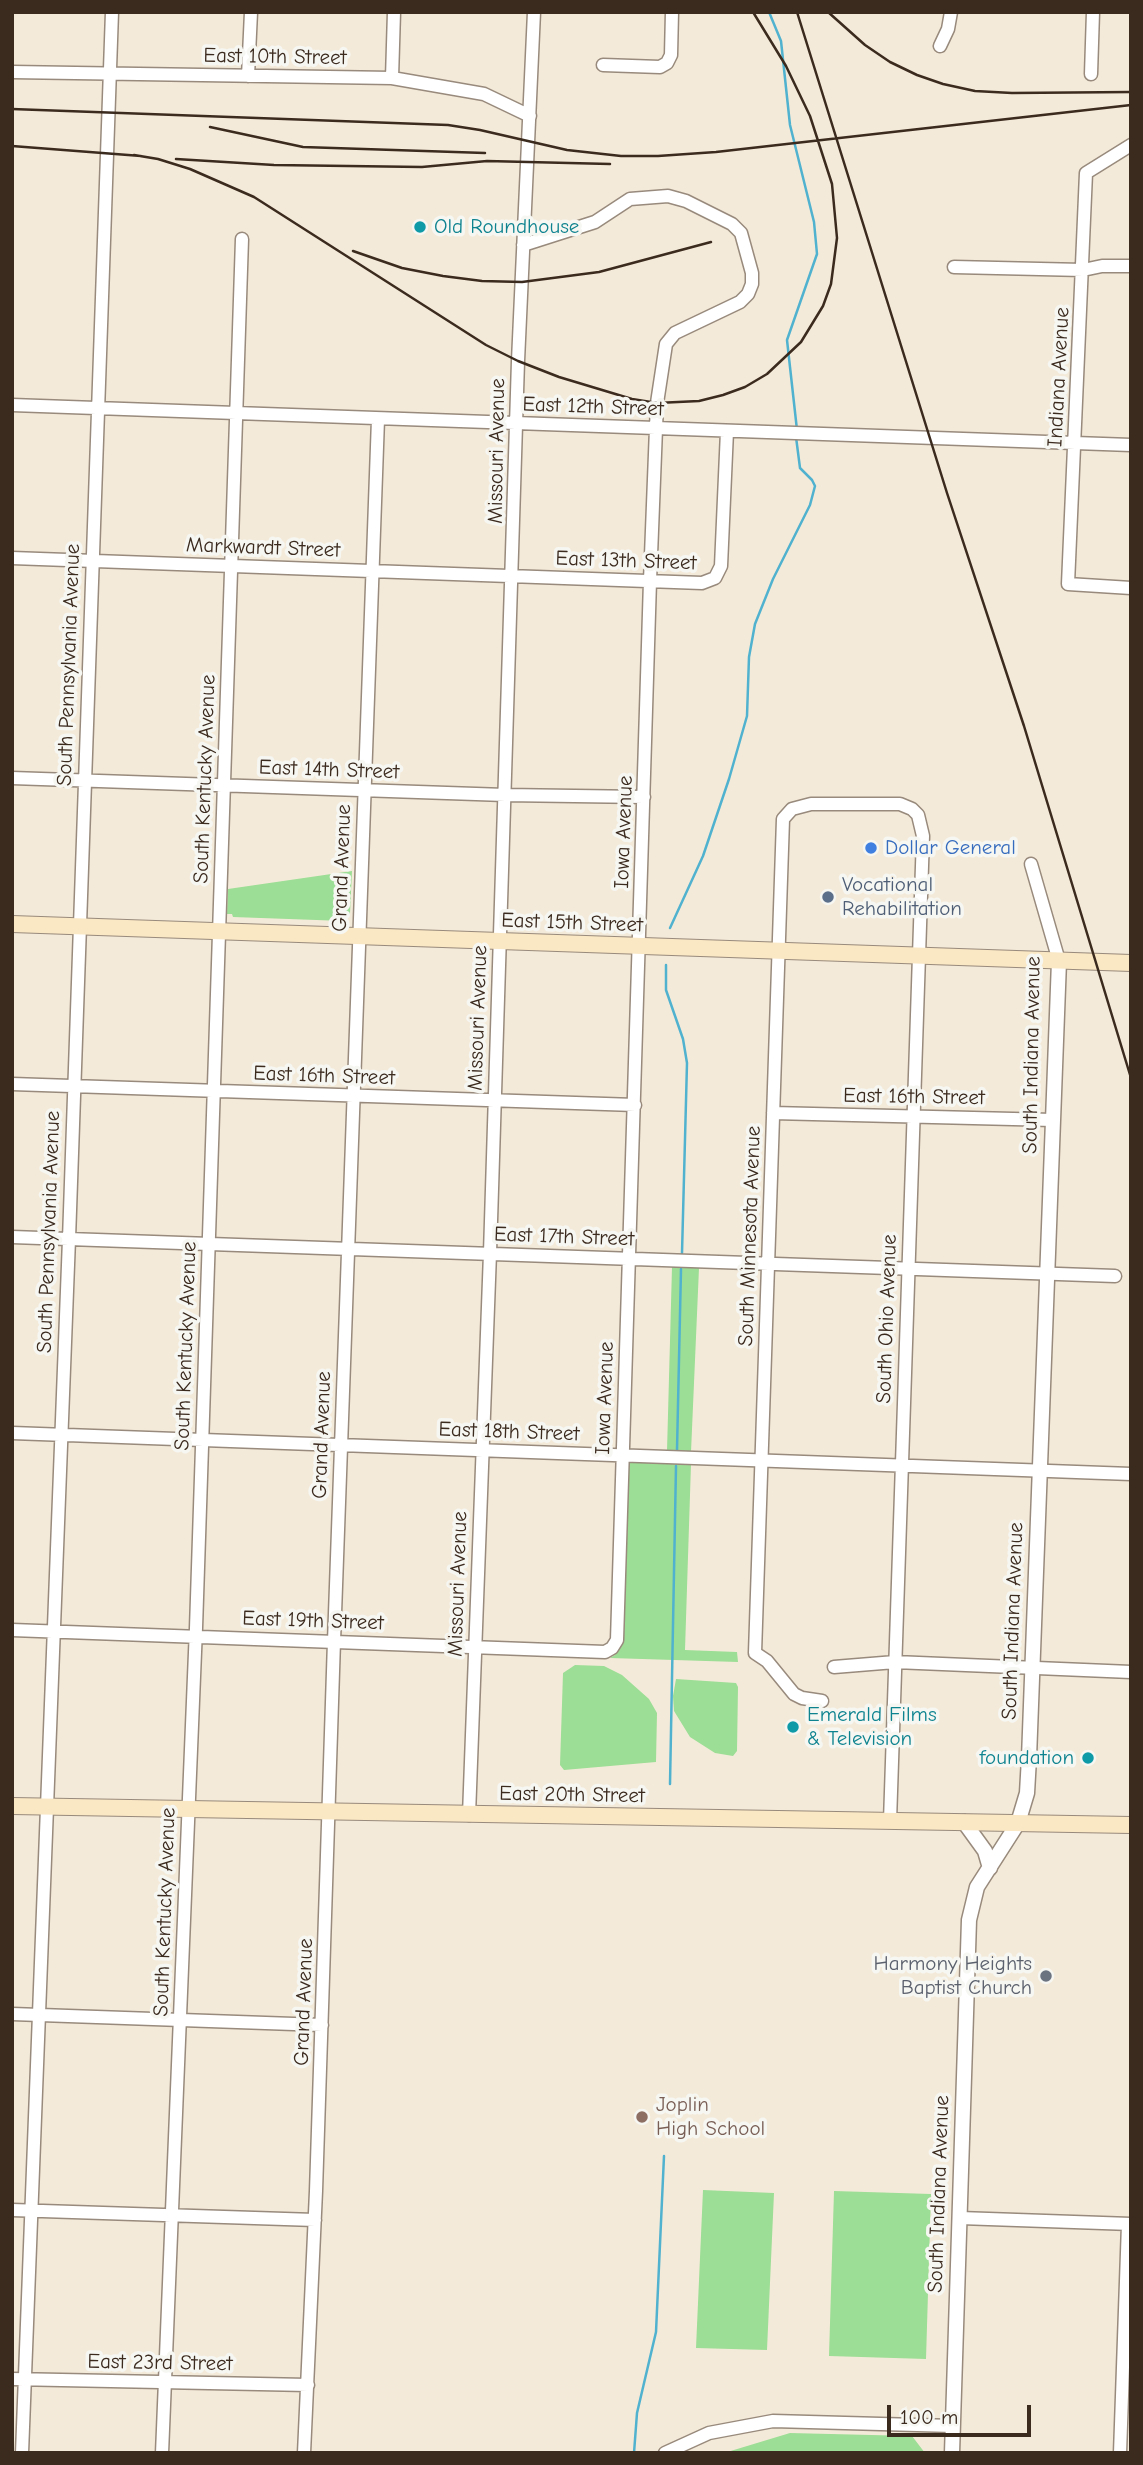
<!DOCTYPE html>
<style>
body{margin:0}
#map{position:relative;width:1143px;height:2465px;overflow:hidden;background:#f4ead9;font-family:"Comic Neue",sans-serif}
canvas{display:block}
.frame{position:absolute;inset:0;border:14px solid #3b2a1e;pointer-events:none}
.scale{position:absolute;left:887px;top:2405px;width:144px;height:32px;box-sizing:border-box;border:4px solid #3b2a1e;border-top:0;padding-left:9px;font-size:21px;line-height:24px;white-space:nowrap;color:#3b2a1e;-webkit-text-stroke:5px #f6f6f2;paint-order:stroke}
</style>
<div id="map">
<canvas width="1143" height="2465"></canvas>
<div class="frame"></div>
<div class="scale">100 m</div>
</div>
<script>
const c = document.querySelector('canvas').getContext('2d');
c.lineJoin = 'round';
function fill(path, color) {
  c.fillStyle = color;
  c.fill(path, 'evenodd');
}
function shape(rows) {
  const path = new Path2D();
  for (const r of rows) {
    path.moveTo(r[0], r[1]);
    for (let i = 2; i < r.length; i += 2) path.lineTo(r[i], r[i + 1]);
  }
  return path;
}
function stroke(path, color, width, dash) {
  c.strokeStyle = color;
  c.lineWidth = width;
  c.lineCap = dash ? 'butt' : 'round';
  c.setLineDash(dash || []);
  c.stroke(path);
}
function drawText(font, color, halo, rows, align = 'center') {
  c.font = font + ' "Comic Neue",sans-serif';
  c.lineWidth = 7;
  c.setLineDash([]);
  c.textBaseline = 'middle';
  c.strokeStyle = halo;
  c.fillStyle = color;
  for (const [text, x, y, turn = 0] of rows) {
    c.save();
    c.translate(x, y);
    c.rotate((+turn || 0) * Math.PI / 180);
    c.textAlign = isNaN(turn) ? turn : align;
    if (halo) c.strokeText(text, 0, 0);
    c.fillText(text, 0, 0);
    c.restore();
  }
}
const green = shape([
 [352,871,350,914,344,921,233,917,232,914,227,914,228,889],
 [672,1267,699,1268,691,1452,667,1451],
 [633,1461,691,1464,685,1650,737,1652,738,1662,610,1658,615,1655,619,1646,627,1464],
 [575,1665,604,1666,622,1675,649,1699,657,1713,656,1762,564,1770,560,1765,563,1673],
 [676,1679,736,1683,738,1687,737,1751,733,1756,715,1753,690,1737,674,1711,673,1696],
 [703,2190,774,2193,767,2350,696,2348],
 [834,2191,931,2194,926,2359,829,2356],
 [790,2433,912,2436,925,2453,724,2453]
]);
const stream = shape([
 [769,12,781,41,790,125,814,222,817,254,787,340,797,430],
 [670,928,703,856,729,779,747,716,749,657,755,624,773,579,810,505,815,486,812,480,800,468,796,437],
 [666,965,666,990,683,1039,687,1063,682,1253],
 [677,1450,681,1269],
 [670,1784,676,1466],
 [634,2453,637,2413,656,2332,664,2156]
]);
const minor = shape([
 [940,46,948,29,951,12],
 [603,65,660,67,667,63,671,55,672,12],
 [12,72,392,78,484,94,530,116],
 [1091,74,1093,12],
 [248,76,251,12],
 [392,78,394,12],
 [1131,145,1086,173,1068,584,1131,588],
 [954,267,1083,270,1102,266,1131,266],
 [12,405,1131,445],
 [12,558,702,583,715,578,721,566,727,431],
 [12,778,505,795,644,797],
 [1031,864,1059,961],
 [12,1084,635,1105],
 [773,1113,1053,1120],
 [12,1237,1115,1276],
 [12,1433,1131,1474],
 [12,1630,605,1652,612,1648,617,1640,650,581,657,403,666,344,675,333,740,302,748,294,752,284,752,273,741,233,732,224,686,201,668,196,630,199,595,222,523,245],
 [834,1667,895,1662,1131,1672],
 [822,1701,802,1698,794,1694,767,1661,755,1653,783,819,792,809,811,804,900,804,912,809,918,815,923,836,890,1821],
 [469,1815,490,1253,518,361,534,12],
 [12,2014,322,2025],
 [12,2210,315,2220],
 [960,2218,1131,2224],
 [12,2379,308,2385],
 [22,2453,69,1239,112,12],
 [162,2453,196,1628,242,239],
 [304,2453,316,2191,334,1641,378,419],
 [665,2453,709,2433,773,2421,953,2426],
 [1120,2453,1128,2224]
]);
const tertiary = shape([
 [964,1822,985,1851,990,1868],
 [952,2453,969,1920,977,1887,1018,1823,1027,1793,1029,1758,1059,961]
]);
const secondary = shape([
 [12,924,1131,963],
 [12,1806,1131,1825]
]);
const rail = shape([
 [797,12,947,493,1024,726,1131,1078],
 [828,12,865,45,890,62,917,75,943,84,975,91,1012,93,1131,92],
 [12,109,448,125,480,130,567,150,621,156,658,156,716,152,1131,105],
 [210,127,303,147,485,153],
 [12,146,141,156],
 [134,155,158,159,190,169,254,197,486,345,518,361,559,377,632,399,657,403,699,401,723,395,745,387,767,374,801,342,823,306,831,284,837,238,832,184,810,116,786,66,753,12],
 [176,159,274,165,422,167,487,161,610,164],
 [353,251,402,268,443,276,482,281,522,282,599,272,711,242]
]);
const markers = [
 [420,227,7,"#0f9aa8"],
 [871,848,7,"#3f7fe0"],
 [828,897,7,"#5c6f8a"],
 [793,1727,7,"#0f9aa8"],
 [1088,1758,7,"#0f9aa8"],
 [1046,1976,7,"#6b7280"],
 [642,2117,7,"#8d6e63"]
];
const streetNames = [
 ["East 10th Street",275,57,1],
 ["Indiana Avenue",1059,377,-87],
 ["East 12th Street",593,407,2],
 ["Missouri Avenue",497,451,-89],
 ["Markwardt Street",263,548,2],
 ["East 13th Street",626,561,2],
 ["South Pennsylvania Avenue",69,665,-88],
 ["East 14th Street",329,770,2],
 ["South Kentucky Avenue",205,779,-88],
 ["Iowa Avenue",624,832,-88],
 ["Grand Avenue",342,868,-88],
 ["East 15th Street",572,923,2],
 ["Missouri Avenue",478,1018,-88],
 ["South Indiana Avenue",1032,1055,-89],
 ["East 16th Street",324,1076,2],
 ["East 16th Street",914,1097,1],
 ["South Pennsylvania Avenue",49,1232,-88],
 ["South Minnesota Avenue",750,1236,-88],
 ["East 17th Street",564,1237,2],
 ["South Ohio Avenue",887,1319,-88],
 ["South Kentucky Avenue",186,1346,-88],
 ["Iowa Avenue",605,1398,-88],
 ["East 18th Street",509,1432,2],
 ["Grand Avenue",322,1435,-88],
 ["Missouri Avenue",458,1584,-88],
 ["East 19th Street",313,1621,2],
 ["South Indiana Avenue",1013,1621,-88],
 ["East 20th Street",572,1795,1],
 ["South Kentucky Avenue",165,1912,-88],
 ["Grand Avenue",304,2002,-88],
 ["South Indiana Avenue",939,2194,-88],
 ["East 23rd Street",160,2363,1]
];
const cultureNames = [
 ["Old Roundhouse",434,227],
 ["Emerald Films",807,1715],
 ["& Television",807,1739],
 ["foundation",1074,1758,"right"]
];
const shopNames = [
 ["Dollar General",885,848]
];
const serviceNames = [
 ["Vocational",842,885],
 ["Rehabilitation",842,909]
];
const worshipNames = [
 ["Harmony Heights",1032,1964],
 ["Baptist Church",1032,1988]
];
const educationNames = [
 ["Joplin",656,2105],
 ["High School",656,2129]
];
fill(green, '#9cde95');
stroke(stream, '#50b2cf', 2.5);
stroke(minor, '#988a7c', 15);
stroke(tertiary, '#988a7c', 17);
stroke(secondary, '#988a7c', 18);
stroke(minor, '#fff', 12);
stroke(tertiary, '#fff', 14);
stroke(secondary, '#fae7c3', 16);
stroke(rail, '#3b2a1e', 2.5);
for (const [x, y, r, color] of markers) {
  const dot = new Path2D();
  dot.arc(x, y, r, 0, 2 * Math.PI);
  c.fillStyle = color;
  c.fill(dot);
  stroke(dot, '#f6f6f2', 2.5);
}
drawText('21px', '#3b2a1e', '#f6f6f2', streetNames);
drawText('21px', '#0d838f', '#f6f6f2', cultureNames, 'left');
drawText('21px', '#366cbe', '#f6f6f2', shopNames, 'left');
drawText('21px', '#4e5e75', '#f6f6f2', serviceNames, 'left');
drawText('21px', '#5b616d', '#f6f6f2', worshipNames, 'right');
drawText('21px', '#785e54', '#f6f6f2', educationNames, 'left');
</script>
